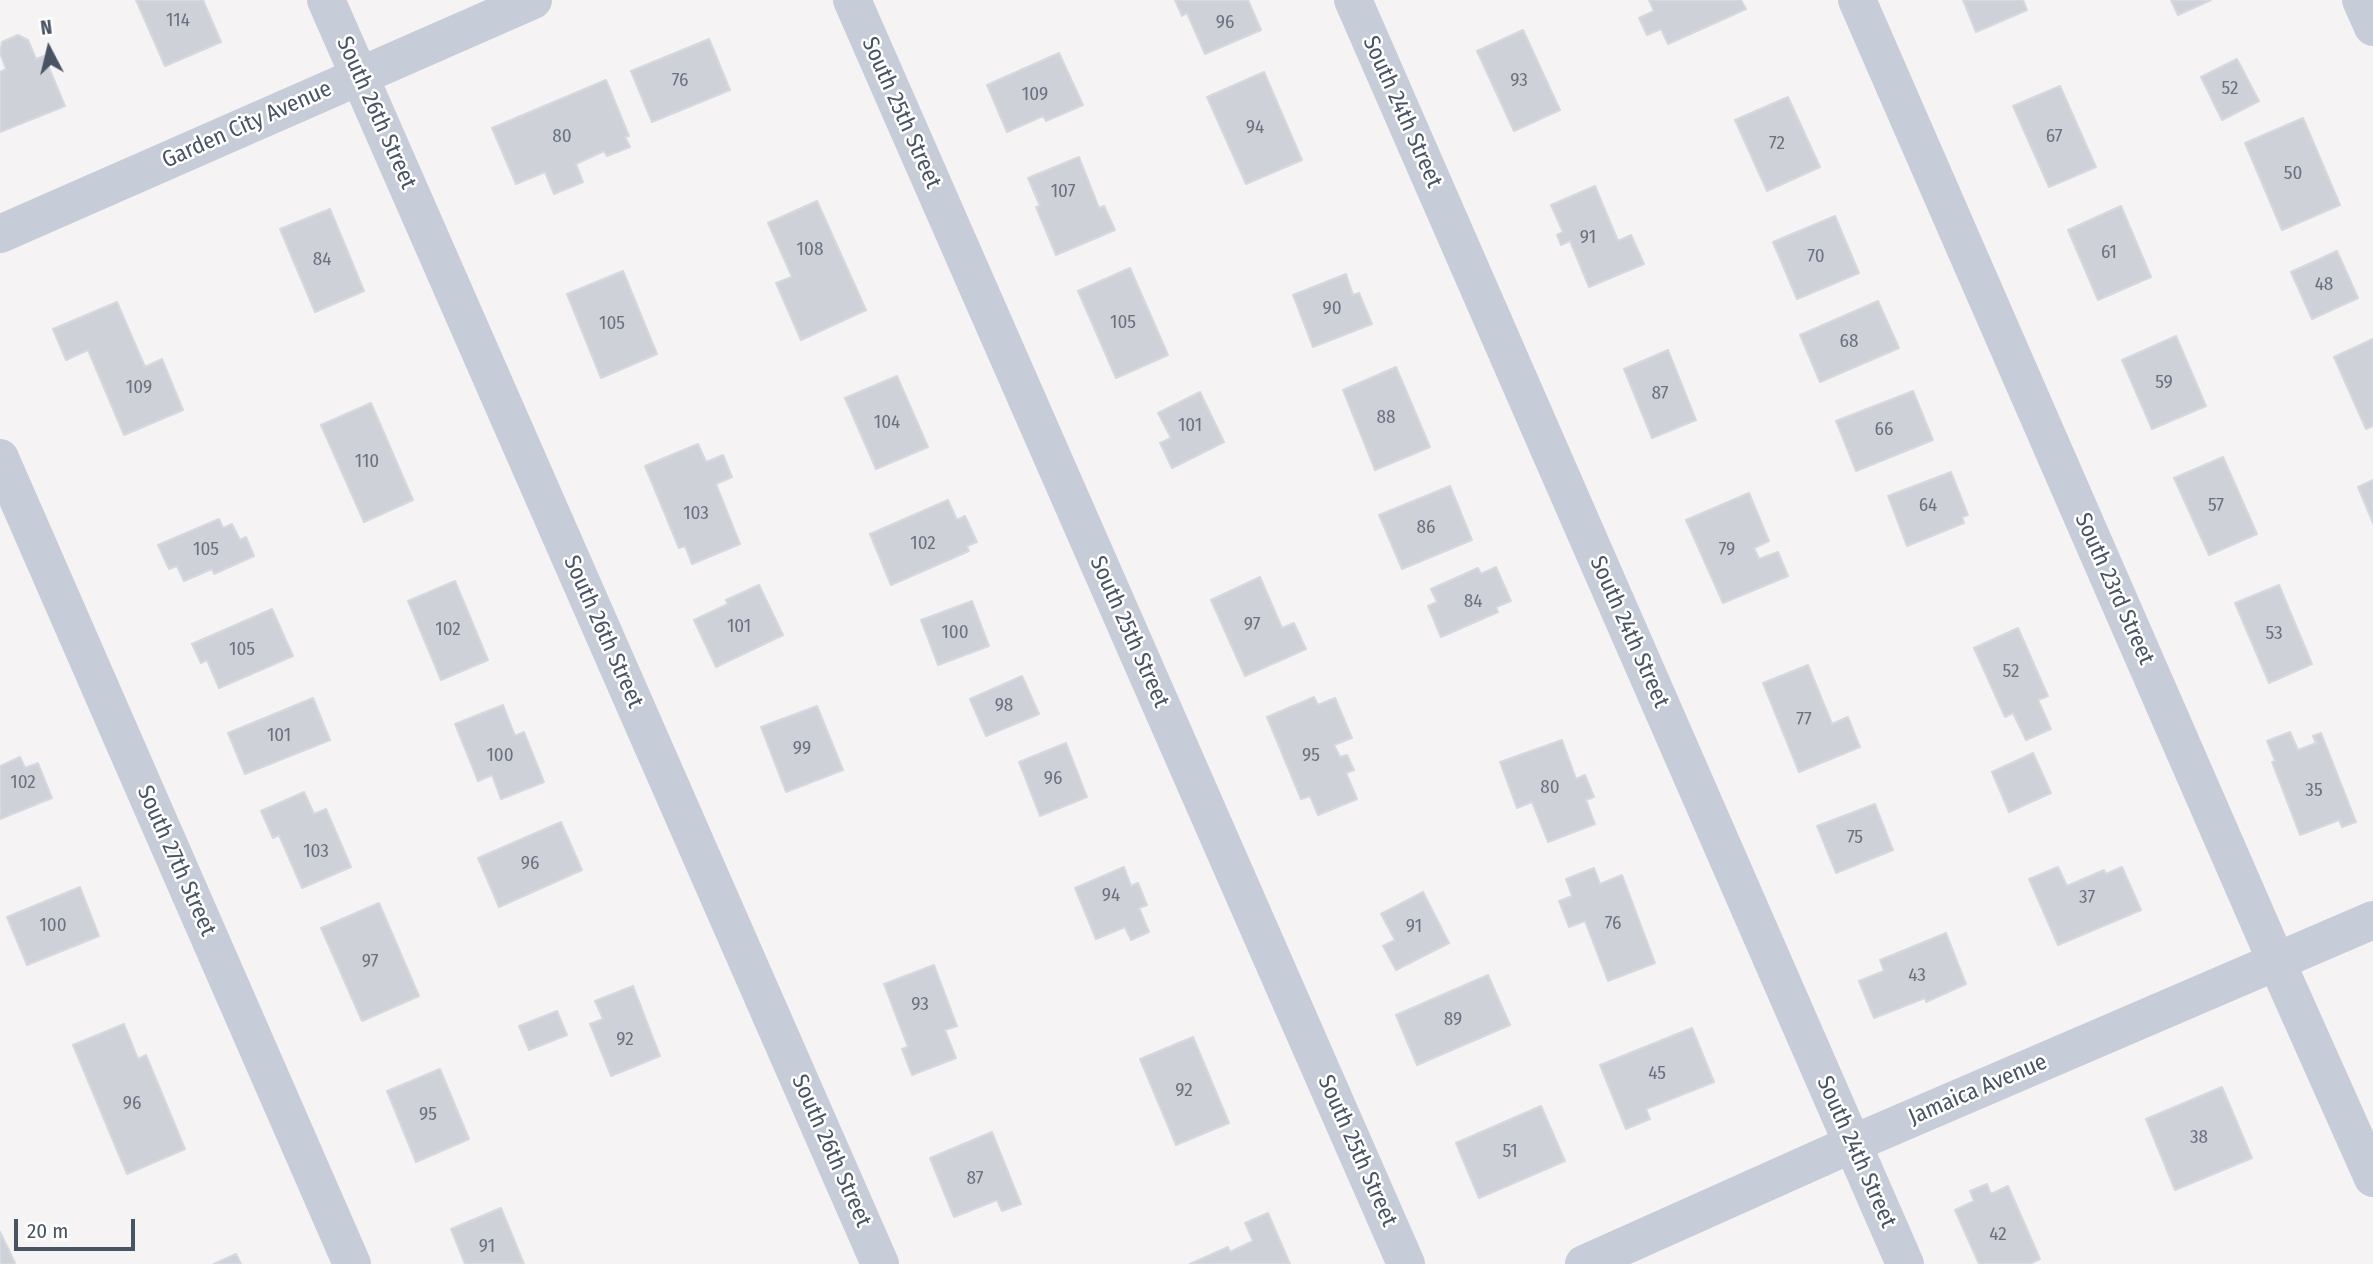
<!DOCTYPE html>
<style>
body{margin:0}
#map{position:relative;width:2373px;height:1264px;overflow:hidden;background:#f5f3f3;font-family:"Fira Sans Condensed",sans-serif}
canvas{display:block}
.north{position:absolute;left:14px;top:14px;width:70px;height:70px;-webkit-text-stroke:5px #fff;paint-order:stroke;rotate:353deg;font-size:19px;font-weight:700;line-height:28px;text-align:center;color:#485363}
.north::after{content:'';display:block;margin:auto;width:24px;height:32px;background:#485363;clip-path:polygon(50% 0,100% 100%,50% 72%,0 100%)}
.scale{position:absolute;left:14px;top:1219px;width:121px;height:32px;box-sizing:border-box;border:4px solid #485363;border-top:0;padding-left:9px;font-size:21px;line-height:24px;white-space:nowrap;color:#485363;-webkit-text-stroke:5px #fff;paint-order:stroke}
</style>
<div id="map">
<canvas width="2373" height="1264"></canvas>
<div class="north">N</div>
<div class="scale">20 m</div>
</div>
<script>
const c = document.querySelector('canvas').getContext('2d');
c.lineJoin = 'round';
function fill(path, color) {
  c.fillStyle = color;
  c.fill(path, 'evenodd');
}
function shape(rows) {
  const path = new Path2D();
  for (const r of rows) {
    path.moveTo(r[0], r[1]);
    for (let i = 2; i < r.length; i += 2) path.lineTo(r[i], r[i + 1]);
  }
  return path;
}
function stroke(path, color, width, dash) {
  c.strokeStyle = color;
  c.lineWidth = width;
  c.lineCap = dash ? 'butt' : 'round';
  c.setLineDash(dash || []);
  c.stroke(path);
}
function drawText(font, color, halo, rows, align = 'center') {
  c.font = font + ' "Fira Sans Condensed",sans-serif';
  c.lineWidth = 5;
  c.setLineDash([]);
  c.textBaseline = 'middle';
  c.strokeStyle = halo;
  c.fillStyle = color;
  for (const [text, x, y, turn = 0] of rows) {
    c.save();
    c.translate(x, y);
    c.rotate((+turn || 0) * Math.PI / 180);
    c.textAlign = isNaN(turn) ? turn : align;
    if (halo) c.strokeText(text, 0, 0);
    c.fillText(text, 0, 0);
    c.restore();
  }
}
const building = shape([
 [136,0,203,0,221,42,165,66,136,0],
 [1175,0,1248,0,1261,30,1205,54,1187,13,1182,16,1175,0],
 [1649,0,1741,0,1746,9,1668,44,1661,29,1647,35,1639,18,1654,11,1649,0],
 [1963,0,2023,0,2027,10,1976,32,1963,0],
 [2171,0,2211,0,2178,15,2171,0],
 [1523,30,1560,110,1514,131,1477,51,1523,30],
 [18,35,28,40,36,59,44,56,65,106,0,132,0,72,6,69,0,53,2,42,18,35],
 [709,39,730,90,652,122,631,71,709,39],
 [1059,53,1083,105,1046,121,1043,116,1007,132,987,85,1059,53],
 [2237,59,2259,101,2222,120,2201,77,2237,59],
 [1264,72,1302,160,1246,184,1207,97,1264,72],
 [606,80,629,136,625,137,630,147,607,156,604,151,576,164,583,182,554,194,545,172,516,184,492,128,606,80],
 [2060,86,2096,167,2049,187,2013,106,2060,86],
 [1788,97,1820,167,1767,191,1735,120,1788,97],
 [2303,118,2340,205,2282,230,2245,143,2303,118],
 [1079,157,1099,208,1104,206,1115,230,1056,255,1036,207,1040,206,1028,178,1079,157],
 [1595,186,1618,241,1631,235,1644,264,1589,287,1570,241,1561,245,1557,235,1563,232,1551,205,1595,186],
 [817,201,866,310,801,340,776,283,792,277,768,223,817,201],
 [2121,206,2151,277,2098,300,2068,230,2121,206],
 [330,209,364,291,315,312,280,229,330,209],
 [1835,216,1859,273,1797,299,1773,242,1835,216],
 [2337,251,2358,298,2312,319,2291,272,2337,251],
 [1130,268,1168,355,1116,378,1078,291,1130,268],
 [623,271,657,354,601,378,567,294,623,271],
 [1346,274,1353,295,1359,293,1372,324,1313,347,1293,295,1346,274],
 [1878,301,1899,348,1820,382,1800,335,1878,301],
 [117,302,145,367,162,359,183,410,124,435,88,350,66,360,53,329,117,302],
 [2176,336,2206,406,2152,429,2122,360,2176,336],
 [2373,339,2373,426,2366,429,2334,357,2373,339],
 [1668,350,1696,420,1652,438,1624,369,1668,350],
 [1396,367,1430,447,1375,470,1343,390,1396,367],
 [897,376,928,447,876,469,845,398,897,376],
 [1913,391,1933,440,1856,471,1836,421,1913,391],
 [1200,392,1224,442,1172,468,1160,443,1171,438,1158,413,1200,392],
 [371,403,413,500,364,522,321,425,371,403],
 [698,444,706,462,723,455,732,477,716,484,740,544,692,564,685,546,679,548,645,466,698,444],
 [2223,457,2257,534,2209,555,2174,478,2223,457],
 [1951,472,1968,515,1962,517,1964,523,1907,546,1888,496,1951,472],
 [2373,480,2373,523,2358,487,2373,480],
 [1450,486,1472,540,1402,569,1379,515,1450,486],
 [1749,493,1769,541,1754,548,1759,559,1778,552,1788,576,1723,603,1686,520,1749,493],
 [948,500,957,520,965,516,977,542,967,546,969,551,891,585,870,534,948,500],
 [219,519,223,528,232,524,240,540,246,537,254,556,214,574,212,569,184,581,177,566,169,569,158,545,219,519],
 [1496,567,1511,601,1496,607,1498,612,1441,637,1428,606,1437,602,1431,589,1478,568,1481,574,1496,567],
 [1260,577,1282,628,1294,623,1306,649,1245,676,1211,600,1260,577],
 [455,581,488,660,441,680,408,601,455,581],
 [759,585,783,635,716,667,694,620,728,604,726,600,759,585],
 [2279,585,2312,664,2269,683,2235,603,2279,585],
 [972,601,989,646,938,665,921,620,972,601],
 [272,609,293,656,219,688,207,660,201,663,192,644,272,609],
 [2018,628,2048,696,2038,700,2051,729,2026,740,2013,713,2005,717,1974,648,2018,628],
 [1808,665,1832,724,1848,717,1860,747,1799,772,1763,683,1808,665],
 [1022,676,1039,714,986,736,970,699,1022,676],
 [1314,697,1318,705,1335,698,1352,738,1334,745,1340,757,1347,755,1354,770,1346,773,1357,799,1318,815,1310,796,1301,799,1267,717,1314,697],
 [313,698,330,740,245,774,228,733,313,698],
 [503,705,515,736,524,732,544,782,501,799,492,775,478,781,455,724,503,705],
 [817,706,843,770,786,792,761,727,817,706],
 [2290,732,2298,750,2316,743,2313,736,2321,733,2356,822,2342,827,2339,820,2300,835,2272,762,2275,761,2267,741,2290,732],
 [1562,740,1576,779,1585,775,1594,797,1586,800,1595,824,1548,842,1532,802,1517,808,1500,762,1562,740],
 [1066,743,1087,797,1040,816,1019,762,1066,743],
 [2033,753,2051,793,2009,812,1992,772,2033,753],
 [20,757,25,768,38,763,52,798,0,819,0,766,20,757],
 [304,792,314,814,326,809,351,867,302,888,279,835,273,838,261,811,304,792],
 [1875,804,1893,850,1836,873,1817,826,1875,804],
 [561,822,582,870,499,907,478,858,561,822],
 [1124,867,1131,886,1138,883,1147,905,1139,908,1149,932,1131,940,1125,927,1096,939,1075,888,1124,867],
 [2058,867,2067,886,2104,870,2106,874,2122,867,2141,910,2058,945,2029,879,2058,867],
 [1594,868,1600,884,1622,875,1655,963,1608,981,1585,921,1569,927,1559,901,1572,896,1566,879,1594,868],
 [80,887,99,936,27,965,7,917,80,887],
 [1423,892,1449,943,1396,970,1383,946,1395,940,1381,914,1423,892],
 [379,903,419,996,362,1021,321,928,379,903],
 [1946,933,1966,984,1926,1002,1925,998,1874,1018,1859,981,1884,971,1880,960,1946,933],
 [934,965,957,1026,945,1030,956,1058,912,1075,902,1049,908,1047,884,984,934,965],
 [1488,975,1510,1025,1417,1065,1396,1015,1488,975],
 [633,986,660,1056,611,1076,590,1024,603,1019,595,1001,633,986],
 [557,1011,567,1035,529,1050,519,1026,557,1011],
 [124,1024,138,1059,146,1055,185,1149,127,1174,73,1045,124,1024],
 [1692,1028,1714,1082,1646,1109,1650,1119,1626,1129,1600,1065,1692,1028],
 [1193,1037,1229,1123,1176,1145,1140,1059,1193,1037],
 [440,1069,469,1139,416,1162,387,1091,440,1069],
 [2222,1087,2252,1158,2175,1190,2146,1119,2222,1087],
 [1541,1106,1565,1161,1479,1198,1456,1143,1541,1106],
 [992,1132,1021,1204,1002,1211,997,1200,954,1217,930,1158,992,1132],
 [1987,1184,1991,1194,2008,1186,2040,1259,2030,1264,1979,1264,1955,1210,1974,1201,1970,1191,1987,1184],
 [501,1208,524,1264,465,1264,451,1229,501,1208],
 [1268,1213,1290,1264,1190,1264,1228,1247,1230,1252,1253,1241,1245,1223,1268,1213],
 [0,1232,15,1263,14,1264,0,1264,0,1232],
 [236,1254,241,1264,214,1264,236,1254]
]);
const street = shape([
 [326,0,880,1264],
 [852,0,1406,1264],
 [1353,0,1905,1264],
 [1857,0,2277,963,2373,1178],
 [2361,0,2373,27],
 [0,234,533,0],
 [0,458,352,1264],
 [1584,1264,1852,1144,2373,920]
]);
const numberNames = [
 ["114",178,21],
 ["96",1225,23],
 ["76",680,81],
 ["93",1519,81],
 ["52",2230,89],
 ["109",1035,95],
 ["94",1255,128],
 ["80",562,137],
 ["67",2054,137],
 ["72",1777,144],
 ["50",2293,174],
 ["107",1063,192],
 ["91",1588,238],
 ["108",810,250],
 ["61",2109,253],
 ["70",1816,257],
 ["84",322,260],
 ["48",2324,285],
 ["90",1332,309],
 ["105",1123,323],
 ["105",612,324],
 ["68",1849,342],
 ["59",2164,383],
 ["109",139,388],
 ["87",1660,394],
 ["88",1386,418],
 ["104",887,423],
 ["101",1190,426],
 ["66",1884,430],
 ["110",367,462],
 ["64",1928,506],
 ["57",2216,506],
 ["103",696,514],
 ["86",1426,528],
 ["102",923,544],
 ["105",206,550],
 ["79",1727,550],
 ["84",1473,602],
 ["97",1252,625],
 ["101",739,627],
 ["102",448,630],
 ["100",955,633],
 ["53",2274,634],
 ["105",242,650],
 ["52",2011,672],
 ["98",1004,706],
 ["77",1804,720],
 ["101",279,736],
 ["99",802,749],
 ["100",500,756],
 ["95",1311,756],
 ["96",1053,779],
 ["102",23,783],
 ["80",1550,788],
 ["35",2314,791],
 ["75",1855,838],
 ["103",316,852],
 ["96",530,864],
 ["94",1111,896],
 ["37",2087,898],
 ["76",1613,924],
 ["100",53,926],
 ["91",1414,927],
 ["97",370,962],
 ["43",1917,976],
 ["93",920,1005],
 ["89",1453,1020],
 ["92",625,1040],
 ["45",1657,1074],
 ["92",1184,1091],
 ["96",132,1104],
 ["95",428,1115],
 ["38",2199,1138],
 ["51",1510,1152],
 ["87",975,1179],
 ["42",1998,1235],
 ["91",487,1247]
];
const streetNames = [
 ["South 24th Street",1402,112,66],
 ["South 26th Street",376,113,66],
 ["South 25th Street",901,113,66],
 ["Garden City Avenue",247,125,-24],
 ["South 23rd Street",2114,589,66],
 ["South 26th Street",603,632,66],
 ["South 25th Street",1129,632,66],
 ["South 24th Street",1629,632,66],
 ["South 27th Street",176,861,66],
 ["Jamaica Avenue",1978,1090,-23],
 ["South 26th Street",831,1151,66],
 ["South 25th Street",1357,1151,66],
 ["South 24th Street",1856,1152,66]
];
fill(building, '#cfd1d8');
stroke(building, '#d6d8df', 2);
stroke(street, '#c6cdd8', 38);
drawText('19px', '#6a7280', null, numberNames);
drawText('23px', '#485363', '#fff', streetNames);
</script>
